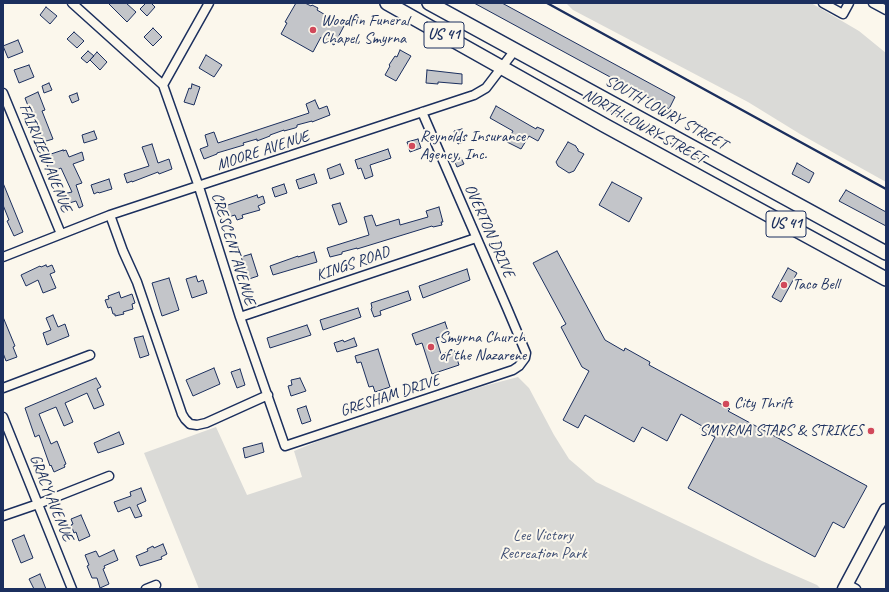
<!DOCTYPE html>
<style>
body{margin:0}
#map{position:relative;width:889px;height:592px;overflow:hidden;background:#fbf7ec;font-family:Caveat,sans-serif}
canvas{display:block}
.frame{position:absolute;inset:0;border:4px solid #1b2f5e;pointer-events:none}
</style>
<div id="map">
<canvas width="889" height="592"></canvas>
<div class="frame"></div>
</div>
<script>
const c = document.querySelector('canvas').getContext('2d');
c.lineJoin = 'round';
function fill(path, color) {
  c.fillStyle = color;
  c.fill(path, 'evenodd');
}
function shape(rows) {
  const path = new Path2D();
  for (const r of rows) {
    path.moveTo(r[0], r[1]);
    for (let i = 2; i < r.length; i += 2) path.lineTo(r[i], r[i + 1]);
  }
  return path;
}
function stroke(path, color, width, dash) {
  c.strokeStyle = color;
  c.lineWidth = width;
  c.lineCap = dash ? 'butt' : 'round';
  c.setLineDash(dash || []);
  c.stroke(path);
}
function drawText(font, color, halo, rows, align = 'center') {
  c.font = font + ' Caveat,sans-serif';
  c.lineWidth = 4;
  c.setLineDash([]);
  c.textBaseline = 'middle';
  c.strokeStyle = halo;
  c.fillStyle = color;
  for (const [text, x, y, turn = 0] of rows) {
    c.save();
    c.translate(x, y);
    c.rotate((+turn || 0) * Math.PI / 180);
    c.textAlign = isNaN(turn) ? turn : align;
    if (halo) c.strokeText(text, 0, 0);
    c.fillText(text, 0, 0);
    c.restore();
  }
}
const green = shape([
 [566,3,811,3,818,7,859,31,886,53,886,182,800,134,748,102,573,10],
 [518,377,529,388,554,435,569,459,596,482,762,561,817,585,821,589,199,589,144,453,216,427,247,495,302,477,294,451,333,435,484,386]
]);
const building = shape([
 [108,3,126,3,136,12,127,22,108,3],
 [146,3,151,3,155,7,147,16,140,9,146,3],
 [296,3,305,3,311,6,312,5,318,8,317,10,344,26,334,45,321,37,313,52,281,34,287,23,285,22,296,3],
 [474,3,502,3,675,97,669,109,474,3],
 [46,7,57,16,50,24,40,15,46,7],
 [153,28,162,37,153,46,144,37,153,28],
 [74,32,84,41,77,48,67,39,74,32],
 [18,40,23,52,8,58,3,46,18,40],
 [400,50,411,56,396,81,385,75,390,66,389,65,395,56,397,57,400,50],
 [88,51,94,56,87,63,81,58,88,51],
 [97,52,107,62,100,70,90,60,97,52],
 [206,55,222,65,214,77,199,68,206,55],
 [29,65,34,77,19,83,14,70,29,65],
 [427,70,462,74,462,84,438,82,438,84,426,83,427,70],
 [49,83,52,90,44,93,42,86,49,83],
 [192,84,200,87,194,105,184,102,189,88,191,89,192,84],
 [38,92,45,110,42,111,53,139,43,142,34,114,32,115,30,111,25,98,38,92],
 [77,93,79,100,72,103,69,96,77,93],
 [315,100,319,109,327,106,330,115,312,122,312,121,297,125,297,127,295,128,284,131,284,130,270,135,270,136,257,141,257,139,243,143,244,145,217,153,217,154,204,159,200,149,208,146,205,135,214,132,218,143,309,113,306,104,315,100],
 [496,106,536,129,537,127,544,130,538,141,529,136,521,149,507,142,513,131,490,118,496,106],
 [462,129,466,141,458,144,454,131,462,129],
 [94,131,97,139,84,143,82,135,94,131],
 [418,139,421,148,410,152,407,142,418,139],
 [568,142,576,146,576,147,578,149,578,151,584,154,574,171,569,173,558,166,556,162,568,142],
 [152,144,158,163,169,159,172,169,159,174,158,172,132,182,132,181,127,183,124,174,149,166,142,147,152,144],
 [388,149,391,158,370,165,373,176,365,179,361,168,358,169,355,160,388,149],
 [63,150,63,151,66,150,69,157,82,152,84,160,73,164,82,183,76,185,83,206,79,208,76,201,66,204,63,194,72,192,61,168,50,173,47,165,51,164,48,155,63,150],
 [460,156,464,164,457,167,454,160,460,156],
 [797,163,814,173,809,183,792,174,797,163],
 [340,164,344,174,330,179,327,169,340,164],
 [314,174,317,183,299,189,296,180,314,174],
 [109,179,112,189,99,193,98,192,94,194,91,185,109,179],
 [612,182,642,198,629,222,599,205,612,182],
 [3,183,23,232,14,236,7,221,9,220,3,205,3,183],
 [284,184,287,193,275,197,272,188,284,184],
 [846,190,886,212,886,226,839,201,846,190],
 [257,195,258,198,263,196,265,203,258,206,260,210,242,215,243,218,237,220,235,215,228,217,225,206,257,195],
 [340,203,347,222,339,225,332,205,340,203],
 [439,207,443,222,441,222,442,225,433,227,432,226,357,249,357,248,342,252,342,254,330,257,327,248,369,235,364,217,372,215,376,226,399,219,400,225,428,217,426,211,439,207],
 [557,251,605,340,624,351,625,348,650,362,649,365,730,409,728,411,867,486,844,528,833,522,815,557,688,488,715,437,700,429,702,426,681,414,667,441,642,427,634,442,585,415,578,428,563,420,589,371,582,367,561,327,566,324,533,263,557,251],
 [314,252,317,262,273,275,270,266,298,256,298,257,314,252],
 [251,254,258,276,249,279,241,257,251,254],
 [46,265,47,267,52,265,55,272,50,274,56,288,43,293,38,280,26,286,21,275,40,266,41,267,46,265],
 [788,268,797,273,781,302,772,297,788,268],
 [467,269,470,280,423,298,419,286,467,269],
 [196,276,198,282,203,280,207,293,192,298,186,279,196,276],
 [169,278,179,310,162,316,152,283,169,278],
 [408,291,411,300,380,311,381,315,374,317,371,309,372,308,371,303,408,291],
 [119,292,121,298,132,294,135,303,132,304,133,309,123,312,124,314,115,316,115,314,113,314,111,307,108,308,105,300,109,299,108,296,119,292],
 [358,308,361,317,323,330,320,320,358,308],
 [53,315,58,327,65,324,69,336,47,345,43,333,51,330,46,318,53,315],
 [3,317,15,346,13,347,17,357,6,361,3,353,3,317],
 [445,322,449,334,436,338,441,354,454,350,459,365,432,374,422,343,416,345,412,334,445,322],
 [307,325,311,335,270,348,267,338,307,325],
 [143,336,149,355,140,358,134,338,143,336],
 [354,338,357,346,337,352,334,343,343,340,344,342,354,338],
 [378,349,390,387,375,392,373,386,369,387,361,362,357,363,355,356,378,349],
 [214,368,220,384,193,396,186,380,214,368],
 [240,369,245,385,237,388,231,372,240,369],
 [96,378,101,387,97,389,104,405,94,409,87,393,65,403,73,422,64,426,56,407,39,414,51,444,57,441,66,464,64,465,65,467,54,472,51,465,50,466,39,435,35,437,25,408,96,378],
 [300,378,306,391,291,396,288,386,292,385,291,380,300,378],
 [306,406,311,421,302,424,297,409,306,406],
 [119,432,124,444,98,453,94,443,119,432],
 [262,443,264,452,245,458,243,448,262,443],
 [141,488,146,501,137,505,142,516,135,518,130,507,118,512,114,502,131,496,130,492,141,488],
 [81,515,90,536,79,541,76,532,74,533,71,525,73,524,71,519,81,515],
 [24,535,33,558,21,563,12,540,24,535],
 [163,544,167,554,161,557,162,559,140,566,136,556,148,551,147,549,153,546,154,548,163,544],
 [114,550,118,560,104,566,105,568,103,569,109,584,100,588,97,578,92,578,87,566,89,565,85,555,96,551,99,557,114,550],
 [40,574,46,589,34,589,29,579,40,574]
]);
const street = shape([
 [72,3,163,85,199,187,240,317,285,446,513,370,519,366,525,358,526,353,507,308,422,112],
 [823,3,843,14,849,3],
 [873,3,886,10],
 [163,85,209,3],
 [3,93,61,234],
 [110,215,123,251,137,282,182,414,185,419,190,424,197,425,206,423,268,395],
 [3,257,110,215,474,95,486,88,515,50],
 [240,317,476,238],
 [3,388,90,355],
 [3,417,72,589],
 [3,516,38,504,109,476],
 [847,584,856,589],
 [146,589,156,585]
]);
const secondary = shape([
 [844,589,886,510]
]);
const primary = shape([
 [387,3,604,125,886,279],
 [429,3,886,253]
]);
const rail = shape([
 [547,3,886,189]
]);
const markers = [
 [313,30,4,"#d1495b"],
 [412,146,4,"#d1495b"],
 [784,285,4,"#d1495b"],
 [431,347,4,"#d1495b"],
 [726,404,4,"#d1495b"],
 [871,431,4,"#d1495b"]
];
const shields = [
 [444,35,40],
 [786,224,40]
];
const shieldNames = [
 ["US 41",444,35],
 ["US 41",786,224]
];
const poiNames = [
 ["Woodfin Funeral",321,21],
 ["Chapel, Smyrna",321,39],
 ["Reynolds Insurance",420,137],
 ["Agency, Inc.",420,155],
 ["Taco Bell",792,285],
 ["Smyrna Church",439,338],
 ["of the Nazarene",439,356],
 ["City Thrift",734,404],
 ["SMYRNA STARS & STRIKES",863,431,"right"]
];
const streetNames = [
 ["SOUTH LOWRY STREET",666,113,29],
 ["NORTH LOWRY STREET",644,127,29],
 ["MOORE AVENUE",263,151,-18],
 ["FAIRVIEW AVENUE",45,158,68],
 ["OVERTON DRIVE",489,231,66],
 ["CRESCENT AVENUE",233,249,73],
 ["KINGS ROAD",353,264,-19],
 ["GRESHAM DRIVE",390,396,-18],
 ["GRACY AVENUE",51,498,68]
];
const parkNames = [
 ["Lee Victory",543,536],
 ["Recreation Park",543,554]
];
fill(green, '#dadad7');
fill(building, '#c3c5c9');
stroke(building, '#1b2f5e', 1);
stroke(street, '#1b2f5e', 11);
stroke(secondary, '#1b2f5e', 15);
stroke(primary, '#1b2f5e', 16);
stroke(street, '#fbf7ec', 8);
stroke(secondary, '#fbf7ec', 12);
stroke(primary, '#fbf7ec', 13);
stroke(rail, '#1b2f5e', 2.5);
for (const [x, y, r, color] of markers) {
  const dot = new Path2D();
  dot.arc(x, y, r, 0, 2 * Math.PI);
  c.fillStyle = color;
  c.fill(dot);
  stroke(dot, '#fbf7ec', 1.5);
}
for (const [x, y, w] of shields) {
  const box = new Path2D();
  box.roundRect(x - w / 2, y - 13, w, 26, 3);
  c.fillStyle = '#fbf7ec';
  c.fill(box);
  stroke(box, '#1b2f5e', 1);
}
drawText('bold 15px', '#1b2f5e', null, shieldNames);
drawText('16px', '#1b2f5e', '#fbf7ec', poiNames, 'left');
drawText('16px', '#1b2f5e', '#fbf7ec', streetNames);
drawText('16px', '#415176', '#fbf7ec', parkNames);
</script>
